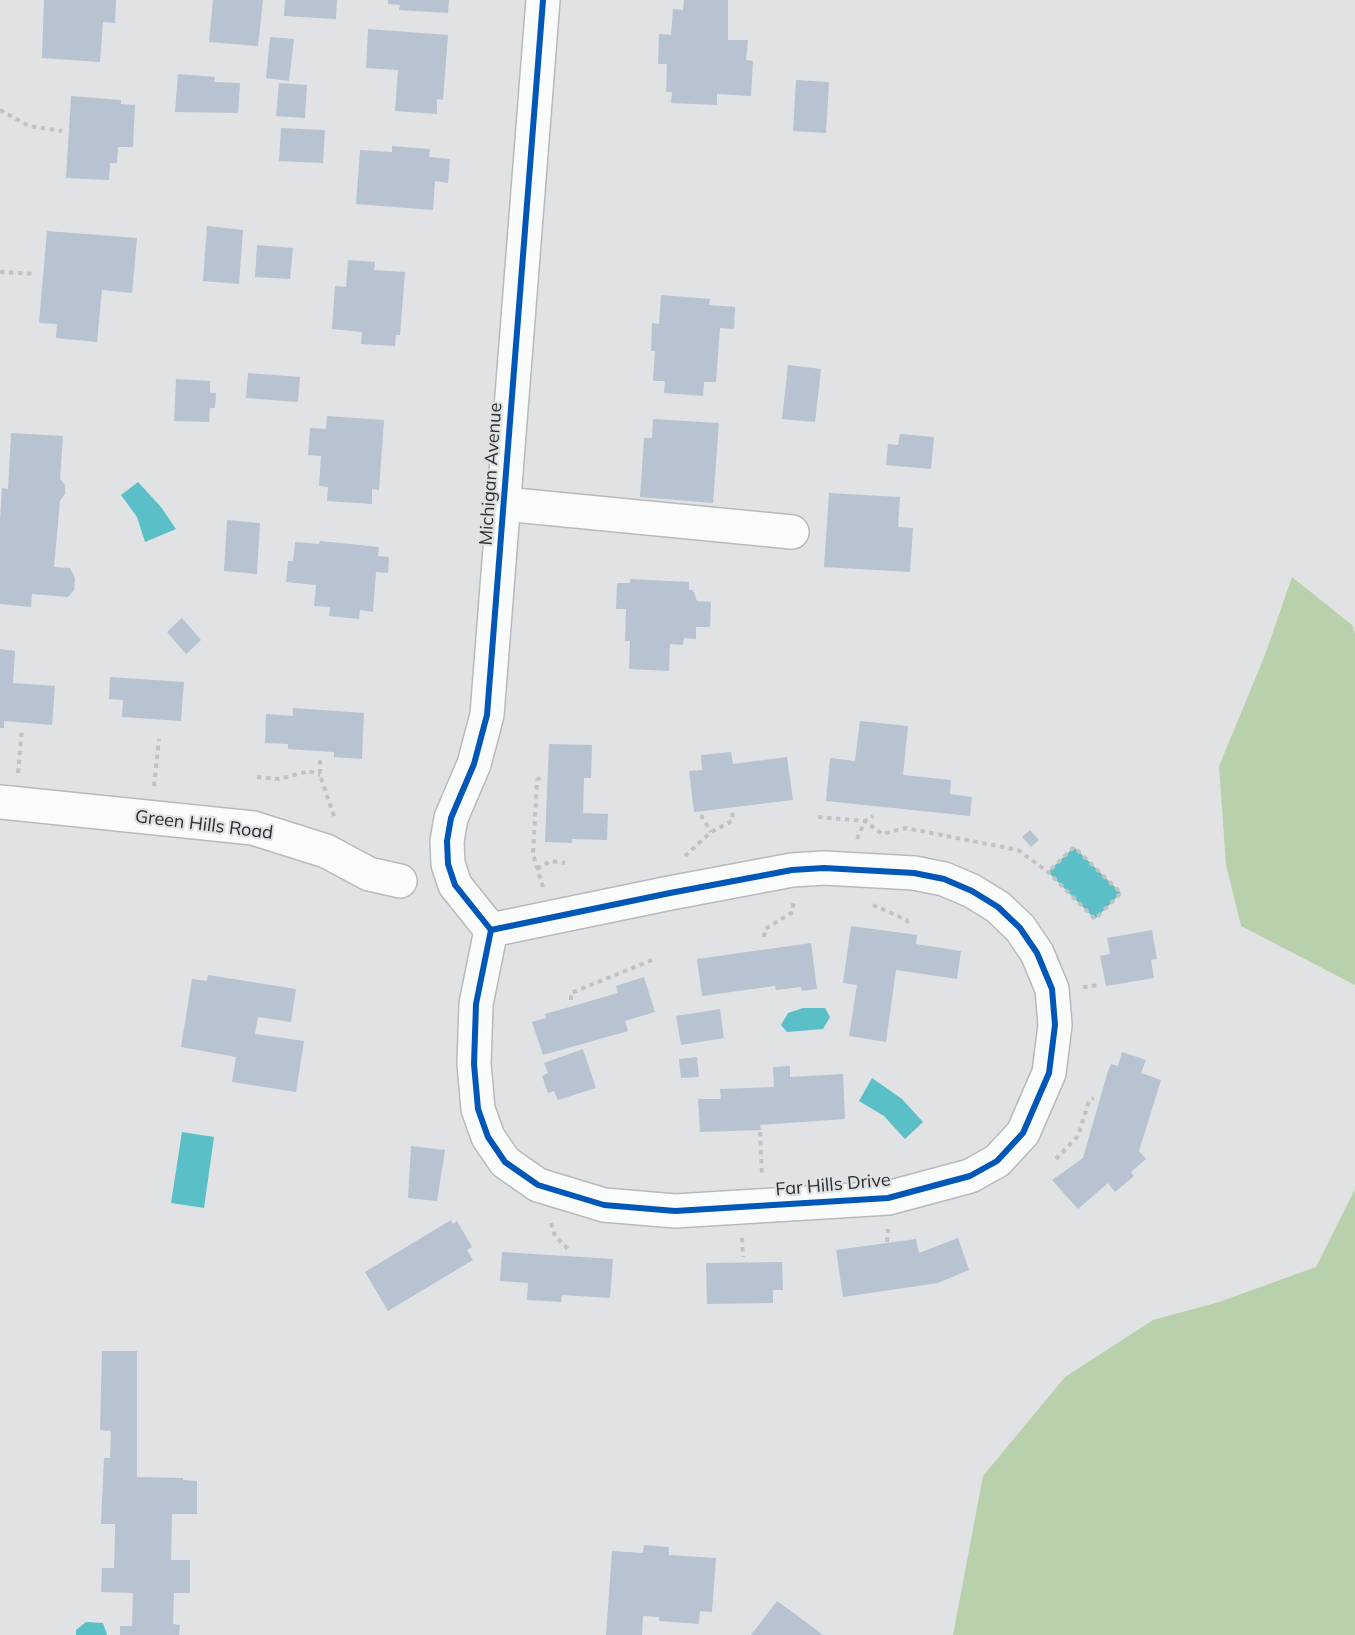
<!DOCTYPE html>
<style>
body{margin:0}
canvas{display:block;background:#e0e2e4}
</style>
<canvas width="1355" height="1635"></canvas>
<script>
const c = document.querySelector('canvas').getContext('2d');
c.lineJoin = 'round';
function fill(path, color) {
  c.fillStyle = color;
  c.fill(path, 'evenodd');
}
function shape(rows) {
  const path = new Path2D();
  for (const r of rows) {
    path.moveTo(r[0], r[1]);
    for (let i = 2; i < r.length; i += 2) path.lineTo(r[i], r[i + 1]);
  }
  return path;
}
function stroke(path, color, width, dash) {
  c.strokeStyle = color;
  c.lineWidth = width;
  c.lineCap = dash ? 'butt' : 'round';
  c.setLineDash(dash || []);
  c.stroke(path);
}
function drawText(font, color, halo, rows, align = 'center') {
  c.font = font + ' Mulish,sans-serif';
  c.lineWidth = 4.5;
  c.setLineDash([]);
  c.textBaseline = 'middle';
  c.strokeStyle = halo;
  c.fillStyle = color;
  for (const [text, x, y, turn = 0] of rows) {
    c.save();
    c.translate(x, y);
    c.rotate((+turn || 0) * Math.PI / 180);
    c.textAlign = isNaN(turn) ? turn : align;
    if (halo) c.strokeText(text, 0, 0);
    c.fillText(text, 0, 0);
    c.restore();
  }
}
const green = shape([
 [1292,577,1352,625,1355,633,1355,985,1241,926,1226,865,1219,766,1265,655],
 [1355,1189,1355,1635,953,1635,983,1476,1065,1377,1153,1320,1219,1302,1316,1267]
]);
const water = shape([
 [138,482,161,507,176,529,145,542,137,517,121,495],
 [1074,847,1121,893,1095,919,1048,872],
 [803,1008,825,1008,830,1017,823,1029,787,1032,781,1025,788,1013],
 [872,1078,902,1099,923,1122,905,1139,884,1116,859,1101],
 [182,1132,214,1137,204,1208,171,1203],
 [86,1622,103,1623,107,1635,76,1635,76,1630]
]);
const building = shape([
 [44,0,116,0,115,23,103,22,100,62,42,58],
 [213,0,263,0,258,46,209,42],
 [285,0,337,0,336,19,284,16],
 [388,0,449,0,448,13,399,10,400,5,388,4],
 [684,0,728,0,728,40,748,40,746,60,753,61,751,96,717,94,717,105,671,103,672,92,666,92,667,64,658,64,659,34,671,35,673,9,683,10],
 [368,29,448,35,443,100,437,99,437,114,395,111,398,70,366,68],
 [270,37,294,39,289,81,266,78],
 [178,74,215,77,214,82,240,83,238,113,175,112],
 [796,80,829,82,826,133,793,131],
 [279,83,307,85,305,118,276,116],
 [71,96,121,100,121,104,135,105,133,147,118,147,117,163,110,163,109,180,66,178],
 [281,128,325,130,323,163,279,161],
 [392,146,430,149,429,157,450,159,448,183,435,181,433,210,356,204,360,150,392,152],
 [207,226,243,230,239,284,203,281],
 [47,231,137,238,132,293,102,290,97,342,56,338,57,324,39,323],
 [257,245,293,248,290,279,255,277],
 [348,260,375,262,374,270,405,272,400,335,396,335,395,346,361,344,362,332,332,329,335,286,346,287],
 [661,295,710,299,709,305,735,307,734,329,720,328,716,382,704,382,703,396,664,393,665,381,653,381,655,351,651,351,652,323,659,324],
 [788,365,821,369,815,422,782,419],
 [248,373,300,377,298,402,246,398],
 [176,379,210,381,210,393,216,393,215,408,210,408,209,422,174,421],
 [327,416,384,420,379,490,372,489,372,504,327,501,328,487,319,486,321,456,308,455,310,428,326,429],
 [653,419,719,423,713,503,640,497,644,438,652,438],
 [11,433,63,436,60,479,65,485,65,494,60,501,54,567,70,568,75,578,74,590,68,597,32,594,31,607,0,604,0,520,2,488,8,489],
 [900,434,934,437,931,469,886,465,888,444,898,445],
 [829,493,900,497,898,527,913,528,910,572,824,567],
 [227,520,260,523,257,574,224,571],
 [320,541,379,547,378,556,389,557,388,573,376,572,373,612,360,610,359,619,329,616,330,607,314,606,316,585,286,582,288,561,293,561,295,542,319,544],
 [630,579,689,582,689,590,693,590,697,601,711,602,710,627,696,627,696,639,684,638,683,645,670,644,669,671,629,669,630,641,625,641,626,609,616,609,617,583,630,583],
 [182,618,201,640,186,654,167,632],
 [0,649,15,651,13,683,55,686,52,725,4,721,4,728,0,728],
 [110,677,184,682,181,721,122,717,123,700,109,699],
 [293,708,364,713,362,759,334,757,334,752,288,749,288,744,265,743,266,714,293,716],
 [860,721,908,726,903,775,951,780,950,794,972,797,970,816,826,801,830,758,855,761],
 [549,744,592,745,591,778,584,778,583,813,608,814,607,840,572,839,572,843,545,842],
 [731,752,733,764,787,757,793,800,694,812,689,771,702,770,701,755],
 [1030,830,1039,840,1031,847,1022,837],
 [851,926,917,935,916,944,961,951,957,979,896,970,886,1042,849,1036,857,985,843,983],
 [1152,930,1157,959,1151,960,1154,978,1106,986,1100,956,1110,954,1107,938],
 [811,943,817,989,802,991,801,987,776,990,775,986,702,996,697,959],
 [208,975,296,989,291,1022,258,1017,255,1034,304,1041,296,1092,232,1082,236,1057,181,1047,192,979,207,981],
 [644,977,655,1012,625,1021,628,1031,543,1055,532,1022,546,1018,545,1014,618,993,616,986],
 [720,1009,724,1038,681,1045,676,1016],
 [583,1049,596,1088,558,1100,554,1091,548,1093,542,1076,548,1073,544,1063],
 [1122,1052,1146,1060,1141,1073,1161,1080,1139,1151,1146,1159,1131,1172,1134,1176,1115,1192,1108,1183,1078,1209,1052,1180,1083,1158,1108,1071,1111,1064,1118,1066],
 [697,1057,699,1077,681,1078,679,1059],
 [790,1066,790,1077,843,1074,845,1119,760,1125,761,1130,700,1132,698,1099,721,1099,720,1089,774,1087,773,1067],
 [411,1146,445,1150,437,1201,408,1198],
 [451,1220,453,1224,457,1221,472,1247,467,1250,473,1260,388,1311,365,1272],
 [958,1238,969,1270,938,1283,843,1297,836,1250,916,1239,919,1253],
 [502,1252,613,1259,610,1298,562,1295,561,1302,527,1300,528,1283,500,1281],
 [782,1262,783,1290,773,1290,773,1303,707,1304,706,1263],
 [102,1351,137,1351,137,1477,183,1478,183,1480,197,1481,197,1514,172,1514,171,1560,190,1560,190,1593,174,1593,173,1624,180,1625,179,1635,120,1635,120,1626,132,1626,133,1593,101,1592,102,1568,114,1568,115,1532,115,1524,101,1524,104,1458,110,1458,111,1431,100,1430],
 [644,1545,669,1547,669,1555,716,1558,712,1612,700,1611,699,1624,659,1621,659,1617,643,1616,642,1635,606,1635,612,1551,643,1553],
 [777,1601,791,1611,823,1635,751,1635]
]);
const path = shape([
 [0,110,29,126,62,131],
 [0,272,36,274],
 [320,760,320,775,335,819],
 [18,773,22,728],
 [257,777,279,779,309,771,320,775],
 [154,786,159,739],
 [701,815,711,832],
 [818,817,865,821,882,834,906,828,1018,850,1048,872,1095,919,1121,893,1074,847,1048,872],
 [857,839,865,821,873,816],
 [685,856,711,832,732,821,733,809],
 [537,869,551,861,565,863],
 [543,887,533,854,537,780,543,775],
 [873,905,907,920,908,928],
 [764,937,765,929,793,912,793,901],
 [1083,987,1100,985],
 [571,1000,571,993,652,960],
 [760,1132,762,1175],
 [1056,1159,1078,1136,1089,1101,1094,1098],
 [551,1223,555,1236,568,1249],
 [742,1238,743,1257],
 [887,1242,888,1229]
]);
const minor = shape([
 [504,504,792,532],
 [0,802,253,828,326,851,369,874,400,881],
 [824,868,914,873,944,879,972,891,998,907,1020,928,1037,953,1052,989,1055,1025,1049,1073,1023,1133,997,1161,970,1176,888,1198,675,1211,604,1205,538,1185,505,1162,488,1137,478,1109,474,1064,476,1004,491,930,670,893,792,870,824,868],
 [491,930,455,885,448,864,447,841,451,818,474,764,487,715,543,0]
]);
const cycleway = shape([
 [824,868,914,873,944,879,972,891,998,907,1020,928,1037,953,1052,989,1055,1025,1049,1073,1023,1133,997,1161,970,1176,888,1198,675,1211,604,1205,538,1185,505,1162,488,1137,478,1109,474,1064,476,1004,491,930,670,893,792,870,824,868],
 [491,930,455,885,448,864,447,841,451,818,474,764,487,715,543,0]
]);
const streetNames = [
 ["Michigan Avenue",491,474,-86],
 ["Green Hills Road",204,825,7],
 ["Far Hills Drive",833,1185,-5]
];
fill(green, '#b8d1ac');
fill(water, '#5abfc7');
fill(building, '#b7c3d0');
stroke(minor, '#b8b9bb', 36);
stroke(path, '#c1c2c2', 4, [4.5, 4.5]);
stroke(minor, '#fafbfb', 33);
stroke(cycleway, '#0057b8', 6);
drawText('18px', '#2c2d2e', '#dfe2e5', streetNames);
</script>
